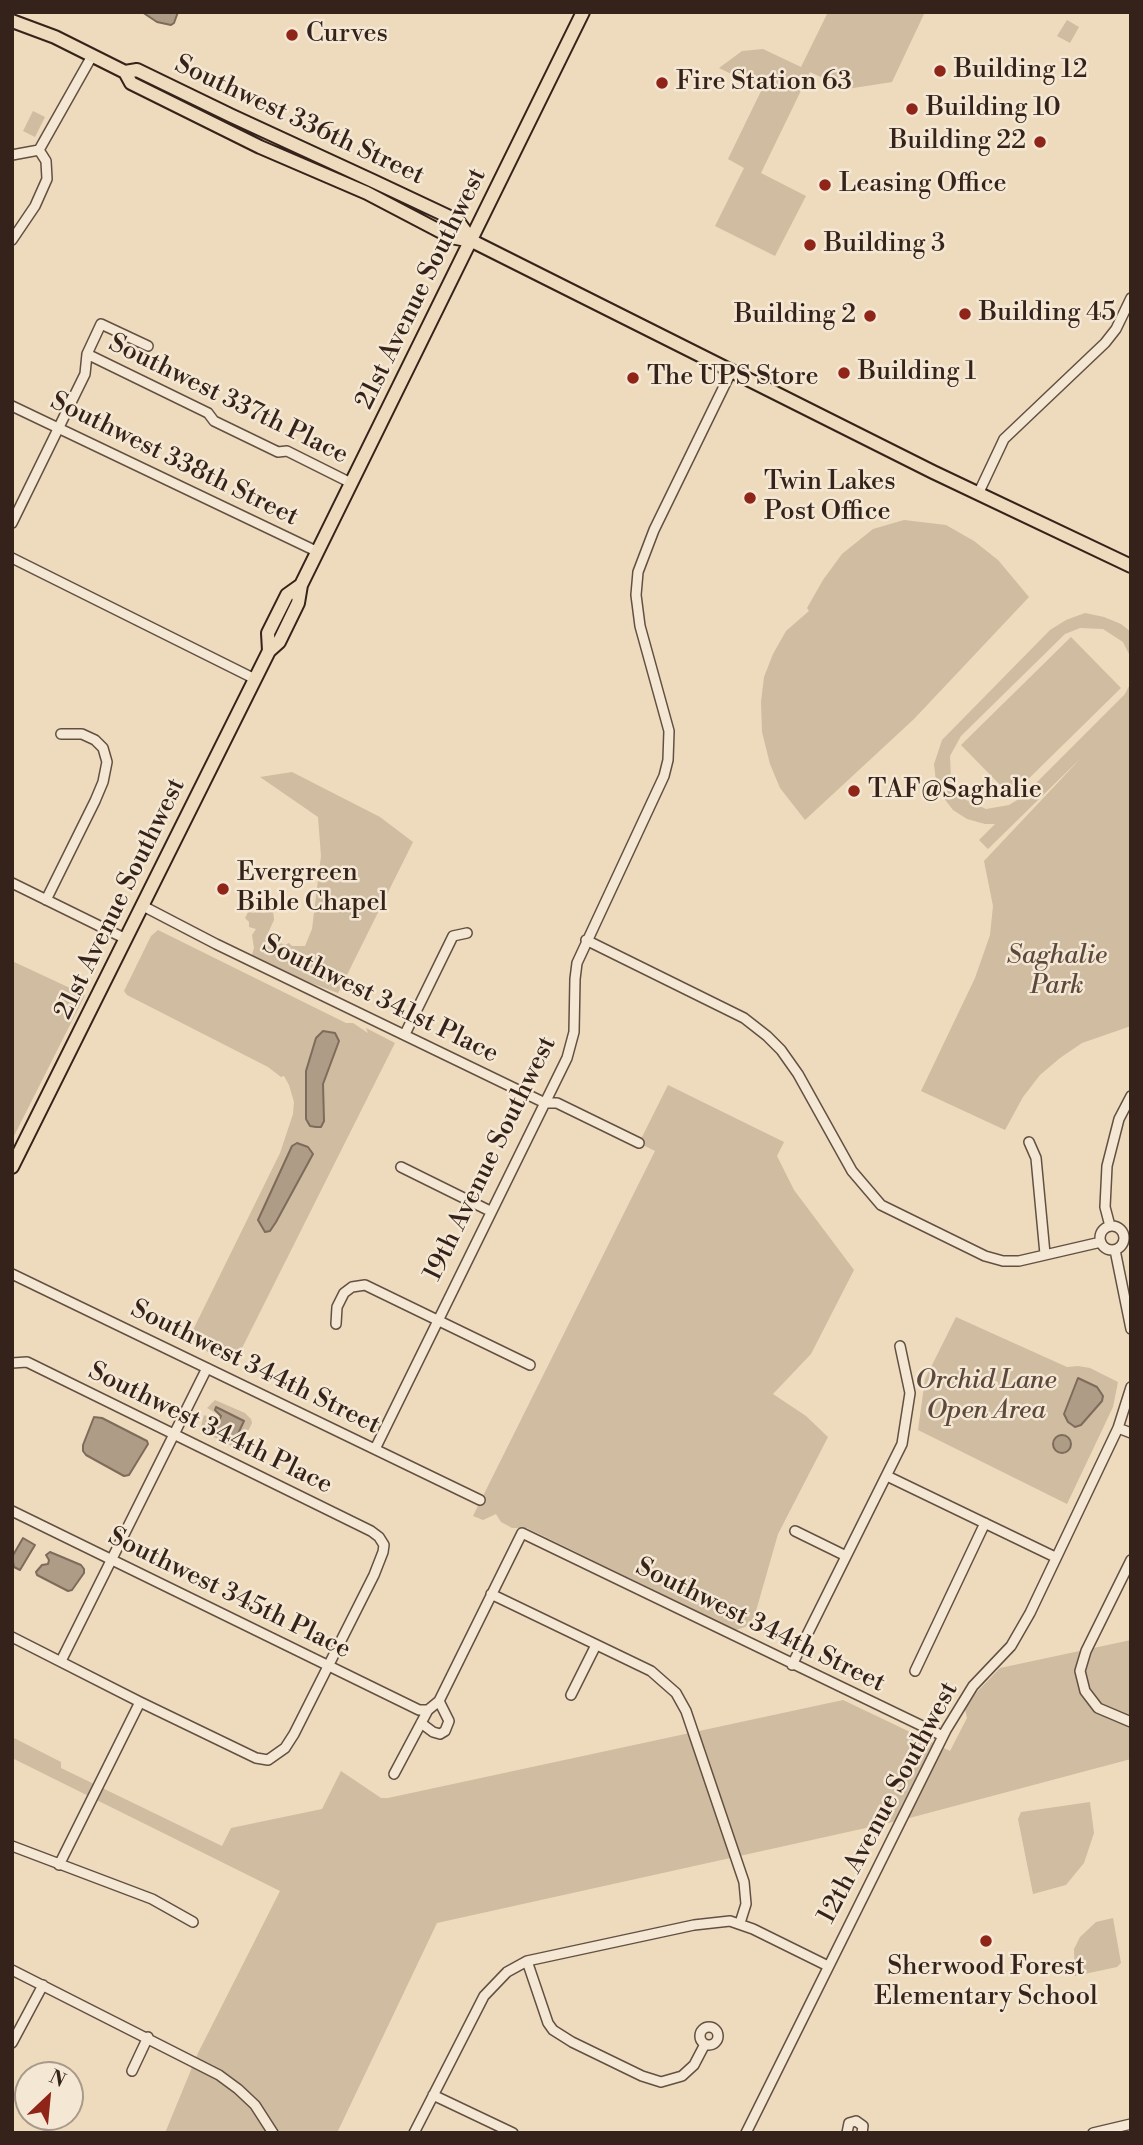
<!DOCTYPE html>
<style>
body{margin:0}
#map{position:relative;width:1143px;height:2145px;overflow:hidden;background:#eedbbd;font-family:"Libre Bodoni",serif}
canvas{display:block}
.frame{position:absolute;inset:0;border:14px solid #35221a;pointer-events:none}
.north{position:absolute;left:14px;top:2061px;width:70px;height:70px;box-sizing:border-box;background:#f4e8d4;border:2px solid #a8998a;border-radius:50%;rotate:26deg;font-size:19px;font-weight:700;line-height:28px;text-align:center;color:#35221a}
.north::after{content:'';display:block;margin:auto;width:24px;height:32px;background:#8f2418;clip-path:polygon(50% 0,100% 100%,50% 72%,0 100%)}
</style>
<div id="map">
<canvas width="1143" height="2145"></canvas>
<div class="frame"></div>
<div class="north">N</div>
</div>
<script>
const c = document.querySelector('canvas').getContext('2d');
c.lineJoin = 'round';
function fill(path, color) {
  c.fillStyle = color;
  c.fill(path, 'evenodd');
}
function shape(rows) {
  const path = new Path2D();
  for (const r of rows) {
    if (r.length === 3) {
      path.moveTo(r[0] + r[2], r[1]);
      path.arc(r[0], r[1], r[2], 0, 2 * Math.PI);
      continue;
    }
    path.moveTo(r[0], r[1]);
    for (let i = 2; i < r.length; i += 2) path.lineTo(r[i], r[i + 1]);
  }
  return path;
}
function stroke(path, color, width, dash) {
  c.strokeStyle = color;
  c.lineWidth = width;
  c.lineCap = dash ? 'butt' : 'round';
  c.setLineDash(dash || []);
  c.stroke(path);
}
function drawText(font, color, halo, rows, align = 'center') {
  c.font = font + ' "Libre Bodoni",serif';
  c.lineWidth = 5;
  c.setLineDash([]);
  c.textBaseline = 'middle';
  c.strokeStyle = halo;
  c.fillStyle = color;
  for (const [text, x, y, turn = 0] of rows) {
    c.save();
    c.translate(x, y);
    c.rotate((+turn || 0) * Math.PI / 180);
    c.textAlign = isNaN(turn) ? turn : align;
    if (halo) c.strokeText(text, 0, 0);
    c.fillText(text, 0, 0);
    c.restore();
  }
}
const green = shape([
 [828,12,925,12,892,82,847,89,810,72,761,173,806,196,775,256,715,226,744,168,728,159,762,89,719,68,742,51,763,49,801,67],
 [1067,20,1079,27,1070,43,1057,36],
 [33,111,45,117,35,137,23,131],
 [904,520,946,525,974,541,998,560,1029,597,914,719,805,820,780,788,770,764,762,732,761,702,764,677,773,654,786,631,809,611,807,608,823,580,842,554,873,529],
 [1085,613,1104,617,1121,624,1131,632,1131,658,1123,642,1103,629,1080,628,1065,634,961,736,950,756,951,780,964,799,986,809,1009,805,1022,797,1125,694,1131,682,1131,1026,1082,1043,1060,1058,1040,1075,1023,1097,1005,1130,921,1091,975,978,990,935,993,906,984,861,1081,758,988,849,979,840,995,824,985,824,967,819,953,810,943,797,936,782,934,764,942,740,1050,630,1066,620],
 [1071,637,1121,688,1011,796,961,745],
 [292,772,380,817,413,842,338,993,308,982,252,955,254,948,252,935,256,929,249,927,249,922,245,918,248,912,254,913,260,905,267,904,273,909,274,920,268,933,274,940,285,945,289,943,292,946,305,946,312,929,321,856,318,817,260,777],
 [158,930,346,1023,353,1023,368,1033,366,1028,395,1043,236,1360,230,1363,192,1344,191,1334,280,1153,293,1114,294,1102,289,1085,284,1076,281,1077,268,1067,127,995,124,991,151,936],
 [12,961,85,995,12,1140],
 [668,1085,784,1142,777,1156,794,1190,854,1270,811,1354,773,1394,806,1416,828,1437,778,1534,754,1618,745,1627,736,1630,527,1528,512,1528,501,1522,496,1514,483,1520,473,1516,655,1151,639,1143],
 [956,1317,1067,1367,1078,1366,1090,1368,1118,1382,1113,1407,1067,1504,918,1430,925,1379],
 [215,1400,245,1413,251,1419,252,1423,239,1450,200,1430,204,1415,219,1421,221,1416,207,1408],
 [1131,1640,1131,1759,902,1820,437,1923,337,2133,165,2133,198,2053,280,1891,12,1758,12,1737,61,1762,61,1768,222,1846,231,1828,322,1809,341,1771,381,1798,388,1798,843,1700,950,1751,967,1718,965,1709,976,1693,1000,1668],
 [1090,1802,1094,1833,1084,1863,1066,1885,1033,1894,1018,1819,1021,1812],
 [1113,1918,1121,1963,1117,1967,1075,1976,1074,1949,1080,1937,1096,1922]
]);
const water = shape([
 [142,12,178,12,174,23,171,25,157,22,142,12],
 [323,1031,335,1033,339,1041,323,1084,324,1121,321,1127,316,1127,310,1126,306,1119,306,1071,316,1038,323,1031],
 [297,1143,308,1147,313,1154,276,1222,270,1231,265,1232,258,1220,292,1146,297,1143],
 [1078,1378,1097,1387,1103,1396,1102,1401,1081,1425,1075,1427,1068,1422,1064,1414,1078,1378],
 [216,1407,244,1421,235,1440,207,1427,209,1422,219,1421,221,1416,215,1410,216,1407],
 [94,1417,102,1418,147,1441,148,1444,129,1475,124,1476,86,1455,83,1451,83,1445,94,1417],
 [1062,1444,9],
 [23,1538,35,1545,20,1570,14,1567,12,1557,23,1538],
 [50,1552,81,1565,84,1569,84,1573,72,1590,68,1591,37,1575,36,1572,42,1565,48,1564,49,1560,46,1555,50,1552]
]);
const minor = shape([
 [12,155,39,150],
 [12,240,35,206,47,179,46,161,39,150,92,56],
 [87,354,208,413,214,421,278,452,287,451,351,483],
 [12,406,318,552],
 [979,492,1004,439,1105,343,1116,329,1131,298],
 [12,523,85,374,87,354,101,324,148,346],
 [12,558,255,679],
 [12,883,126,939],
 [46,900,95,801,103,782,107,762,103,748,95,740,82,734,61,734],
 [143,906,216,944,545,1103,557,1103,639,1143],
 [586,940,744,1018,767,1036,781,1050,798,1074,852,1171,881,1205,985,1256,1003,1261,1019,1261,1101,1242],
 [405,1034,453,936,467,933],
 [1029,1142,1036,1158,1045,1254],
 [401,1167,490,1211],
 [1112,1238,12],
 [1110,1226,1105,1207,1107,1166,1119,1119,1131,1096],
 [1115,1250,1131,1329],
 [12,1274,480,1500],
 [336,1324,337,1307,344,1293,352,1287,365,1285,530,1365],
 [12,1363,27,1362,371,1531,379,1537,384,1545,383,1552,374,1575,294,1734,285,1748,268,1760,256,1758,140,1702,12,1637],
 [1118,1428,1131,1433],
 [375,1449,567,1058,574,1032,575,979,577,963,664,776,668,760,669,731,640,626,636,595,638,572,654,530,732,370],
 [887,1476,1055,1557],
 [12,1511,419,1710,428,1710],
 [795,1531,846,1556],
 [1131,1560,1086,1651,1080,1671,1085,1691,1098,1708,1131,1722],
 [491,1594,651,1671,676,1693,686,1711,744,1882,746,1904,740,1923],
 [61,1661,207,1368],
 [792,1665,902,1444,910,1393,900,1346],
 [915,1671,985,1523],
 [571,1695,596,1645],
 [421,1723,433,1732,440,1734,445,1731,449,1721,439,1701],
 [394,1774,428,1710,439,1701,522,1533,943,1736],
 [12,1846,152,1899,193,1922],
 [59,1865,140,1702],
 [527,1961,548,2023,553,2030,572,2042,642,2076,661,2082,682,2076,694,2065,705,2044],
 [12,1970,219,2075,238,2089,255,2105,273,2133],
 [709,2036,9],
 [12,2043,43,1985],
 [132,2071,148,2037],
 [433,2095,513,2133],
 [414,2133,484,1996,507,1972,527,1961,694,1925,730,1921,753,1929,828,1966],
 [746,2133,946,1730,973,1686,1011,1646,1030,1613,1118,1428,1131,1387],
 [847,2133,849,2123,856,2121,863,2126,862,2133],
 [1093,2133,1131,2124]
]);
const major = shape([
 [12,21,55,37,125,72,137,70,232,116,373,181,458,221,472,241],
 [125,72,131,83,260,147,367,193,451,237,472,241,933,472,1131,566],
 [301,585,583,12],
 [12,1167,269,651,279,642,298,603,301,585,287,595,268,633,269,651]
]);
const markers = [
 [292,35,7,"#8f2418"],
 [940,71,7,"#8f2418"],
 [662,83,7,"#8f2418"],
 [912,109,7,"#8f2418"],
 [1040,142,7,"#8f2418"],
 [825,185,7,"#8f2418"],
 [810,245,7,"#8f2418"],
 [965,314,7,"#8f2418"],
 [870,316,7,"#8f2418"],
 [844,373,7,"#8f2418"],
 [633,378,7,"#8f2418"],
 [750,498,7,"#8f2418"],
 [854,791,7,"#8f2418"],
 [223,889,7,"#8f2418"],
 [986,1941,7,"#8f2418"]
];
const poiNames = [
 ["Curves",306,35],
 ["Building 12",954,71],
 ["Fire Station 63",676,83],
 ["Building 10",926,109],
 ["Building 22",1026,142,"right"],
 ["Leasing Office",839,185],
 ["Building 3",824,245],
 ["Building 45",979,314],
 ["Building 2",856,316,"right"],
 ["Building 1",858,373],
 ["The UPS Store",647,378],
 ["Twin Lakes",764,483],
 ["Post Office",764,513],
 ["TAF@Saghalie",868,791],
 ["Evergreen",237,874],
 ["Bible Chapel",237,904],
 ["Sherwood Forest",986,1968,"center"],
 ["Elementary School",986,1998,"center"]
];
const streetNames = [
 ["Southwest 336th Street",299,121,25],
 ["21st Avenue Southwest",422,289,-64],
 ["Southwest 337th Place",228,400,26],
 ["Southwest 338th Street",174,460,26],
 ["21st Avenue Southwest",121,899,-64],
 ["Southwest 341st Place",380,1000,26],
 ["19th Avenue Southwest",491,1159,-64],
 ["Southwest 344th Street",255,1368,26],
 ["Southwest 344th Place",210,1429,26],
 ["Southwest 345th Place",229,1594,26],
 ["Southwest 344th Street",760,1626,26],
 ["12th Avenue Southwest",889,1803,-62]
];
const parkNames = [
 ["Saghalie",1057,957],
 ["Park",1057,987],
 ["Orchid Lane",986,1382],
 ["Open Area",986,1412]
];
fill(green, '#cfbca1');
fill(water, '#af9c86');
stroke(water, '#7e6b5b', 2);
stroke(minor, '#635043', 12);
stroke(major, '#35221a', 16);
stroke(minor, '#f4e8d4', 9);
stroke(major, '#eedbbd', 12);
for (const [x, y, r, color] of markers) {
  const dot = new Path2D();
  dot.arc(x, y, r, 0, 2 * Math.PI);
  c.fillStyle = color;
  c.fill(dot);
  stroke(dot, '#f4e8d4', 2.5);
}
drawText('26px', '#35221a', '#f4e8d4', poiNames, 'left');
drawText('26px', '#35221a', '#f4e8d4', streetNames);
drawText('italic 26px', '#5c483c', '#f4e8d4', parkNames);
</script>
